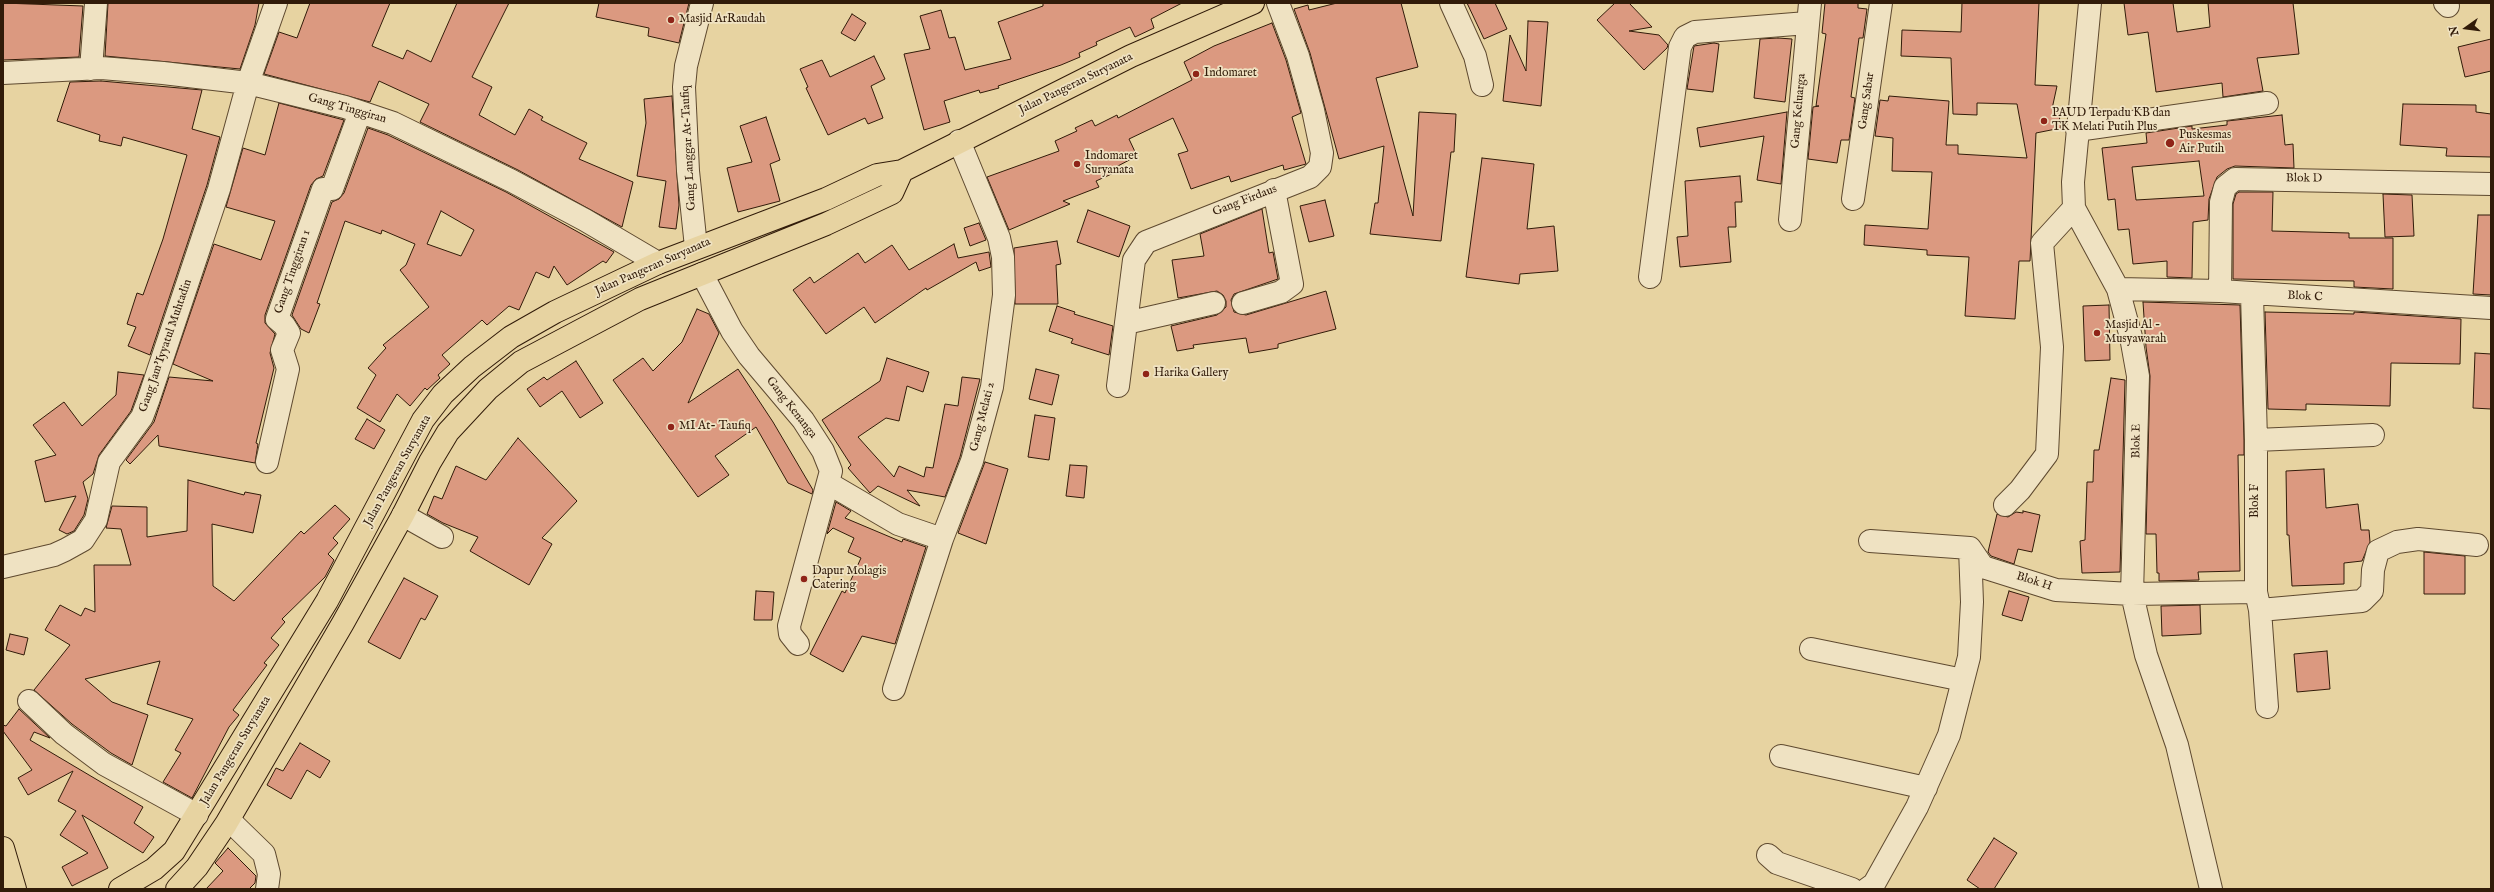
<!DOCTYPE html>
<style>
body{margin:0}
#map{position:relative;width:2494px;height:892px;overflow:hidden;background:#e7d3a1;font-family:"IM FELL English",serif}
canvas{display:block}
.frame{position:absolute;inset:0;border:4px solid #311b09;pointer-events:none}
.north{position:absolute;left:2446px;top:8px;width:40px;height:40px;-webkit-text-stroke:3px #efe2c2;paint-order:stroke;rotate:256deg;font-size:11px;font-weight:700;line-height:16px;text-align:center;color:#311b09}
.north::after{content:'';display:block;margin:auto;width:14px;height:18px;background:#311b09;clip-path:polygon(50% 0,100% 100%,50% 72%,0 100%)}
</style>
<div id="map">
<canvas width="2494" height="892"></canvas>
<div class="frame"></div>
<div class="north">N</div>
</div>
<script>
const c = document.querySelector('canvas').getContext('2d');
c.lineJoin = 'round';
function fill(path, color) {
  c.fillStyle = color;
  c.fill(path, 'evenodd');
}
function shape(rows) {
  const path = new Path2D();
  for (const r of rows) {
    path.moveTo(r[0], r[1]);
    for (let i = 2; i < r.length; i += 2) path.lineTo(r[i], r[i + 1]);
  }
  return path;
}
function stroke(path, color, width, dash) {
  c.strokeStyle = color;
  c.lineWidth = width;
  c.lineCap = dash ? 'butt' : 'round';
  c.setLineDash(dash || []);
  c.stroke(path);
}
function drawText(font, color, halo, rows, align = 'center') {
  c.font = font + ' "IM FELL English",serif';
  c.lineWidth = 3.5;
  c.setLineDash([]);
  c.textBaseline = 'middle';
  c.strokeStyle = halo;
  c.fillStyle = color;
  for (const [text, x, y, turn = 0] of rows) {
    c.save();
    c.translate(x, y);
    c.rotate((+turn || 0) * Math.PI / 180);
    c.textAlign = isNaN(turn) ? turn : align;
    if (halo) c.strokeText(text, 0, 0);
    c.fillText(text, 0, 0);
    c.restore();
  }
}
const building = shape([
 [3,3,83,6,79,57,3,60,3,3],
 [108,3,259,3,255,25,240,69,105,56,108,3],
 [310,3,390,3,372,46,403,59,407,50,431,62,457,3,509,3,472,77,492,87,479,115,515,135,529,109,543,117,541,120,587,143,579,159,633,182,622,227,518,170,420,122,429,104,379,81,370,102,264,74,279,32,297,38,310,3],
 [599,3,689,3,679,43,648,36,649,28,596,17,599,3],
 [1043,3,1182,3,1151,19,1154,28,1135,37,1130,27,1096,42,1097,45,1079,53,1080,57,1061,65,998,86,999,88,980,93,979,90,944,101,950,122,924,130,904,54,930,49,920,16,941,10,949,38,955,37,965,70,1011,59,998,22,1043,6,1043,3],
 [1337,3,1401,3,1418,67,1376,78,1413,216,1419,112,1456,114,1454,152,1451,152,1441,241,1370,234,1375,203,1378,203,1384,146,1339,159,1310,53,1294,9,1308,5,1309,10,1337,3],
 [1467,3,1495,3,1507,29,1484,39,1467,3],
 [1615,3,1629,3,1652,27,1629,31,1659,35,1668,45,1667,48,1644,70,1597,20,1615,3],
 [1825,3,1858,3,1858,8,1867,9,1863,38,1859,38,1851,97,1855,98,1849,140,1841,140,1837,163,1808,159,1813,107,1819,106,1816,106,1826,34,1822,33,1825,3],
 [1962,3,2039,3,2035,85,2057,86,2052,109,2058,108,2061,128,2036,133,2030,261,2019,261,2015,319,1965,316,1969,257,1927,255,1927,250,1864,245,1865,225,1928,229,1932,172,1892,171,1893,138,1875,136,1880,100,1888,101,1889,96,1949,101,1946,145,1958,145,1958,154,2027,158,2017,104,1977,103,1977,115,1953,114,1951,58,1901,56,1902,30,1961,32,1962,3],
 [2124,3,2173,3,2177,32,2210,27,2208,3,2293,3,2299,54,2257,58,2263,91,2223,97,2222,83,2156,92,2148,32,2128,35,2124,3],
 [852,14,866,23,855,41,841,33,852,14],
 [1528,21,1548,22,1541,106,1503,101,1510,35,1526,71,1528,21],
 [1272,23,1286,60,1301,113,1292,117,1306,164,1284,170,1283,165,1231,182,1229,176,1191,189,1178,154,1188,151,1173,118,1129,139,1137,156,1114,168,1116,172,1096,181,1099,187,1063,201,1070,204,1009,230,987,177,1059,151,1055,141,1077,131,1075,128,1092,120,1095,126,1117,115,1118,118,1192,80,1184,62,1214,46,1272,23],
 [1778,38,1792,39,1785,102,1754,98,1760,39,1778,38],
 [2491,39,2491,71,2465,77,2458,47,2491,39],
 [1714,43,1719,44,1713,92,1687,89,1694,46,1714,43],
 [874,56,885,79,871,86,883,118,868,124,865,118,828,135,806,88,808,87,800,69,822,60,830,77,874,56],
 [101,81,202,90,192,129,220,137,207,185,150,355,128,346,136,327,127,324,137,293,143,295,163,239,187,155,123,137,121,146,99,141,100,135,57,121,70,82,101,81],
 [672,96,679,205,676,229,659,227,666,181,637,176,646,123,644,99,672,96],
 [279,103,344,120,323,176,316,179,311,185,265,315,265,323,275,334,270,353,274,368,256,443,258,444,255,463,159,446,158,435,130,464,126,460,154,422,169,377,213,381,173,364,214,244,261,260,275,221,226,207,243,148,265,155,279,103],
 [2403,104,2476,105,2476,112,2491,114,2491,157,2446,156,2447,148,2400,145,2403,104],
 [1787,112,1781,184,1757,180,1764,136,1700,147,1697,128,1787,112],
 [2282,115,2285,145,2293,144,2294,168,2235,166,2227,169,2217,177,2209,199,2208,220,2193,222,2192,278,2167,277,2167,261,2133,264,2129,229,2118,230,2115,199,2108,200,2102,148,2147,143,2146,133,2192,126,2192,129,2227,125,2227,121,2282,115],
 [2199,161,2204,196,2136,200,2132,167,2199,161],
 [766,117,780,160,770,164,780,201,738,212,727,168,752,162,740,126,766,117],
 [368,128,388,135,506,192,614,252,606,263,603,261,567,285,554,266,549,278,536,272,519,310,509,306,487,325,482,320,442,355,450,364,438,375,440,378,427,390,425,388,410,406,397,394,380,422,357,408,376,375,368,368,386,348,383,345,429,307,400,270,406,265,415,244,382,230,381,234,345,221,317,303,320,304,309,333,301,329,292,315,332,202,339,199,344,193,368,128],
 [441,211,474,230,461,256,427,244,441,211],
 [1482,158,1534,164,1527,229,1554,226,1558,271,1520,274,1519,284,1466,277,1482,158],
 [1740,176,1742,202,1735,202,1736,227,1728,227,1731,262,1680,267,1677,237,1688,236,1685,181,1740,176],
 [2239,192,2273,192,2272,231,2349,233,2349,238,2393,238,2393,289,2354,287,2354,281,2233,279,2233,204,2236,194,2239,192],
 [2383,194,2412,195,2414,236,2385,237,2383,194],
 [1325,200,1334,236,1309,242,1300,206,1325,200],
 [1262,209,1269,253,1273,252,1278,279,1234,294,1231,300,1234,312,1246,315,1326,291,1336,329,1278,344,1278,348,1249,353,1246,338,1193,345,1194,348,1177,351,1171,326,1217,315,1226,307,1226,301,1223,295,1217,291,1178,298,1172,260,1204,256,1200,234,1262,209],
 [1088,210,1130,226,1119,257,1077,242,1088,210],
 [2478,215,2491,215,2491,295,2473,294,2478,215],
 [979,223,986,240,970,246,964,228,979,223],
 [1057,241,1061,264,1056,265,1058,304,1015,304,1014,248,1057,241],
 [954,244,958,258,989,252,991,267,979,271,976,262,927,290,926,288,875,323,864,307,826,334,793,290,810,277,814,283,858,253,865,263,892,245,909,270,954,244],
 [2143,302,2240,305,2244,440,2244,455,2238,455,2240,571,2198,572,2199,580,2159,581,2159,573,2157,573,2156,534,2146,534,2150,376,2146,347,2143,302],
 [2109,305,2110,360,2085,361,2083,306,2109,305],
 [1057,306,1075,312,1074,314,1113,326,1109,355,1071,343,1073,339,1049,331,1057,306],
 [697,309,709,314,719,333,688,403,738,369,773,422,813,490,812,494,788,483,756,427,715,456,729,475,698,497,613,380,643,358,653,371,682,342,697,309],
 [2265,312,2354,314,2354,312,2461,319,2460,364,2391,363,2390,406,2306,404,2306,410,2268,409,2265,312],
 [2475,353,2491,354,2491,409,2473,408,2475,353],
 [887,358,929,372,923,392,907,386,899,421,886,418,858,437,894,477,899,466,924,477,926,467,933,468,945,404,958,406,962,377,980,379,960,457,945,497,907,490,920,506,878,486,870,493,848,468,851,465,822,420,880,381,887,358],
 [576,361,603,403,580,418,562,391,540,407,527,389,544,377,547,380,576,361],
 [1036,369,1059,375,1052,405,1029,399,1036,369],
 [118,372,144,375,131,411,99,455,93,474,83,482,88,499,84,515,74,531,67,534,59,530,76,496,45,502,35,461,56,455,33,425,64,402,82,426,116,395,118,372],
 [2111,378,2125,380,2120,572,2082,573,2080,541,2085,540,2087,482,2093,482,2094,450,2099,450,2111,378],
 [1035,415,1055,418,1049,460,1028,457,1035,415],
 [367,419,385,430,374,449,355,439,367,419],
 [518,438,577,501,542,538,552,544,529,585,470,551,478,537,443,523,427,514,434,496,442,499,456,466,486,480,518,438],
 [985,462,1008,469,986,544,958,533,985,462],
 [1070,465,1087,466,1084,498,1066,496,1070,465],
 [2324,469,2326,508,2358,504,2361,530,2369,530,2370,542,2362,561,2344,563,2344,584,2292,586,2289,535,2287,535,2286,471,2324,469],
 [188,480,244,495,245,492,261,495,253,533,212,524,213,586,234,601,301,531,304,534,335,505,350,519,333,538,338,543,328,554,334,560,325,577,282,619,285,622,271,638,279,645,264,663,267,665,233,710,239,715,229,727,192,798,163,782,181,753,175,750,193,719,147,704,160,661,85,679,112,702,148,715,132,765,111,753,72,724,34,690,70,645,45,630,60,605,81,616,85,608,95,612,94,565,131,565,121,529,106,528,112,506,147,507,147,537,187,531,188,480],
 [836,502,851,511,845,518,902,542,903,539,926,547,895,644,862,636,843,672,810,654,842,591,845,593,861,558,848,552,854,538,833,528,827,534,836,502],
 [2023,511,2040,515,2032,552,2018,549,2014,564,1991,556,1988,552,1997,514,2008,517,2016,512,2023,513,2023,511],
 [2424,552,2465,556,2465,594,2424,594,2424,552],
 [404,578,438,596,425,620,421,618,400,659,368,642,404,578],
 [756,591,774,592,772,620,754,620,756,591],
 [2009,591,2029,597,2022,621,2002,615,2009,591],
 [2200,605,2201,634,2162,636,2161,606,2200,605],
 [10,634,28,638,24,655,6,650,10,634],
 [2327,651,2330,689,2297,692,2294,654,2327,651],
 [19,709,50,738,34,732,30,740,143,807,134,823,154,837,143,853,82,815,108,868,72,886,62,867,88,853,60,835,76,811,58,801,73,771,28,795,18,778,32,770,3,731,3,725,6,726,19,709],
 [300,743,330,761,320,778,307,770,291,799,267,785,276,768,283,771,300,743],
 [1994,838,2017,853,1994,889,1980,889,1967,880,1994,838],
 [228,848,256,876,255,883,249,889,206,889,223,871,215,863,228,848]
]);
const minor = shape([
 [1451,3,1475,56,1482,85],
 [2090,3,2073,182,2074,208,2118,289,2131,337,2138,376,2132,594,2146,655,2177,745,2211,889],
 [2445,3,2448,6],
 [91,69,96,3],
 [3,73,101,68,163,73,248,83,345,107,393,123,512,181,585,220,658,263],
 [2077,130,2267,103],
 [1853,199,1881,3],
 [1790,220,1810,3],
 [696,247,688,171,684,87,686,66,702,3],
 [702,274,732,331,749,356,803,420,823,451,831,471,789,626,790,634,798,644],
 [1650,277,1680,47,1685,37,1695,32,1807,23],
 [2118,289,2220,291,2491,308],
 [2220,291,2221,202,2225,187,2235,179,2491,184],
 [2252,294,2256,440,2256,592,2260,610,2267,707],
 [1243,303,1281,292,1292,284,1274,190],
 [1126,323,1214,303],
 [1118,386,1134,260,1146,242,1310,177,1320,167,1322,153,1313,110,1298,56,1278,3],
 [2256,440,2373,435],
 [267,462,288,369,282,350,289,333,284,325,277,319,323,189,332,189,360,112],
 [828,483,898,524,942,539],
 [2005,505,2020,490,2047,454,2052,347,2042,243,2074,208],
 [403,515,442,537],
 [1870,541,1970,548],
 [1970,548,1983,567,2056,590,2132,594,2256,592],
 [3,567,54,555,65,550,83,540,96,520,109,462,142,417,148,401,219,189,248,83,276,3],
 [2260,610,2362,601,2372,591,2373,570,2378,551,2397,542,2418,539,2477,545],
 [1811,649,1963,680],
 [894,689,942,539,972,461,992,387,1004,295,1003,257,999,238,959,141],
 [29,701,64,734,104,764,197,815],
 [1781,756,1926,788],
 [229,820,264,854,269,874,267,889],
 [1768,855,1777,863,1852,889],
 [1867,889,1874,884,1917,807,1949,735,1969,657,1972,602,1970,548]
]);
const primary = shape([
 [3,848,15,889],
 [120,889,154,869,174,851,327,601,423,420,443,394,472,367,511,337,555,312,658,263,826,199,877,175,902,171,1131,56,1253,3],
 [177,889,197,867,226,824,343,623,403,515,430,462,448,432,488,389,521,362,640,299,826,224,892,193,902,171]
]);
const markers = [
 [671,20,4,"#8f2418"],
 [1196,74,4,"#8f2418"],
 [2044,121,4,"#8f2418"],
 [2170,143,5,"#8f2418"],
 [1077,164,4,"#8f2418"],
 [2097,333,4,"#8f2418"],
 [1146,374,4,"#8f2418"],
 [671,427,4,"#8f2418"],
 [804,579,4,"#8f2418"]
];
const poiNames = [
 ["Masjid ArRaudah",679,20],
 ["Indomaret",1204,74],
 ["PAUD Terpadu KB dan",2052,114],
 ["TK Melati Putih Plus",2052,128],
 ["Puskesmas",2179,136],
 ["Air Putih",2179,150],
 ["Indomaret",1085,157],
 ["Suryanata",1085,171],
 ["Masjid Al -",2105,326],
 ["Musyawarah",2105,340],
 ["Harika Gallery",1154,374],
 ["MI At- Taufiq",679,427],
 ["Dapur Molagis",812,572],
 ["Catering",812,586]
];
const streetNames = [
 ["Jalan Pangeran Suryanata",1076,84,-26],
 ["Gang Sabar",1867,101,-82],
 ["Gang Tinggiran",347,109,16],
 ["Gang Keluarga",1799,111,-85],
 ["Gang Langgar At-Taufiq",689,148,-93],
 ["Blok D",2304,179,1],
 ["Gang Firdaus",1245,201,-21],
 ["Jalan Pangeran Suryanata",653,267,-24],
 ["Gang Tinggiran 1",293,272,-71],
 ["Blok C",2305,297,3],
 ["Gang Jam'Iyyatul Muhtadin",166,346,-71],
 ["Gang Kenanga",791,408,52],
 ["Gang Melati 2",983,417,-76],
 ["Blok E",2137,441,-89],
 ["Jalan Pangeran Suryanata",398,471,-61],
 ["Blok F",2256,501,-90],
 ["Blok H",2034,582,18],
 ["Jalan Pangeran Suryanata",236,751,-59]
];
fill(building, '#db9980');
stroke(building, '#311b09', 1);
stroke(minor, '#5e492f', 24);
stroke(primary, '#311b09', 24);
stroke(minor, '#efe2c2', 22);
stroke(primary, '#e7d3a1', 22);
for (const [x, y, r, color] of markers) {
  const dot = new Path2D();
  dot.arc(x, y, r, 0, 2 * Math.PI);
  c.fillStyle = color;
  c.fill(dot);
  stroke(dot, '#efe2c2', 1.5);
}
drawText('12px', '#311b09', '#efe2c2', poiNames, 'left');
drawText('12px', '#311b09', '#efe2c2', streetNames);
</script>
